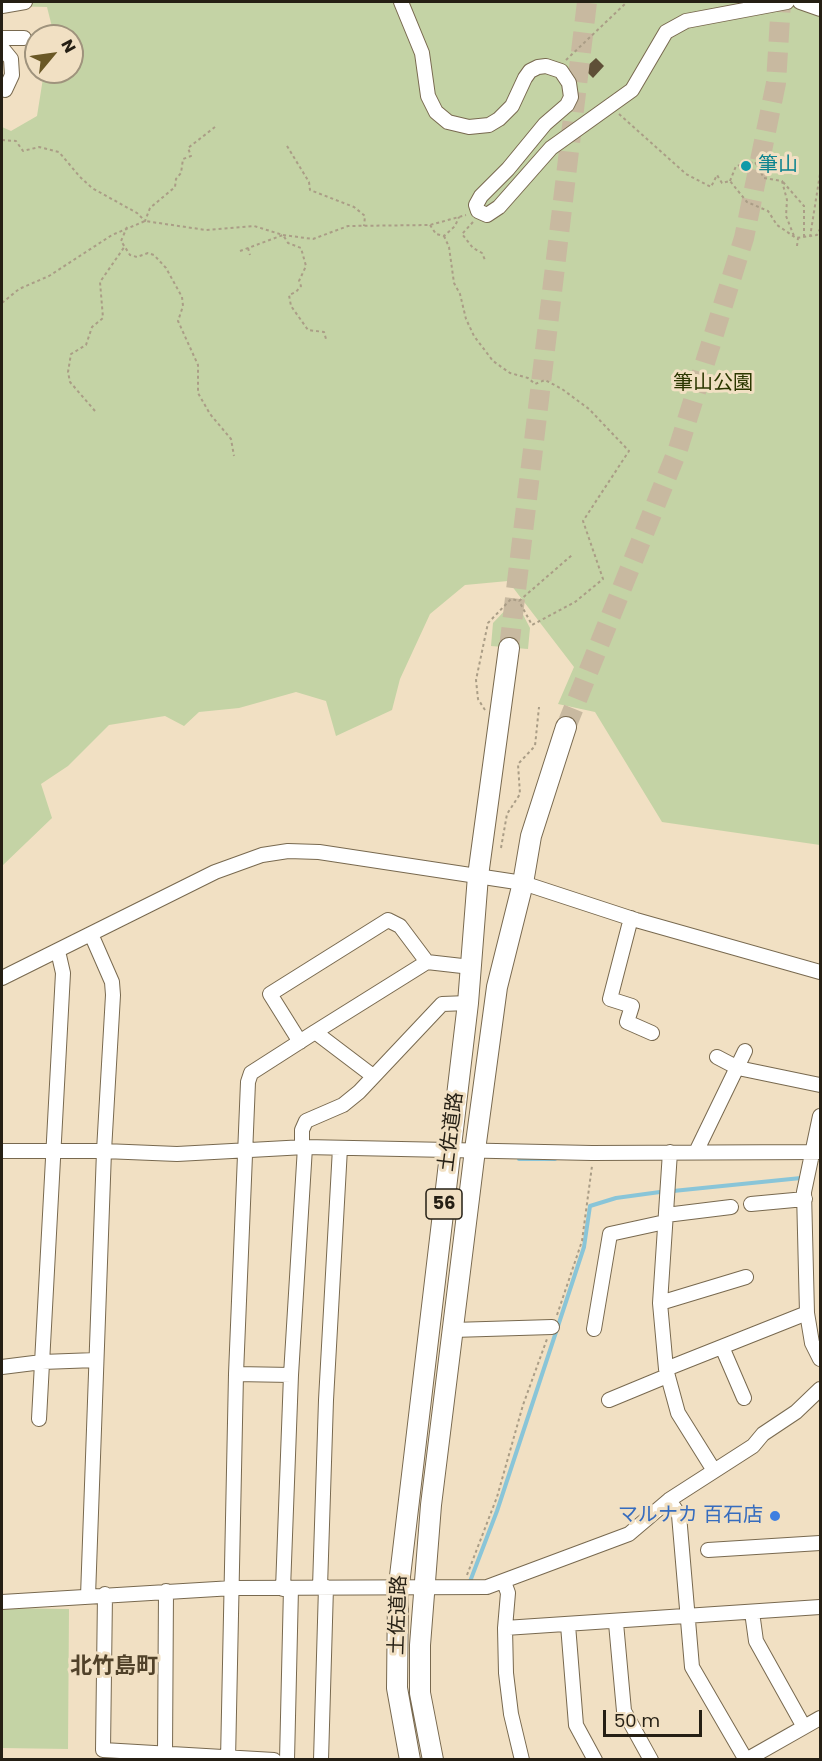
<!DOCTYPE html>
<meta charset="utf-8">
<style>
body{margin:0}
#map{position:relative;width:822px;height:1761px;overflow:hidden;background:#f1e0c3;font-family:Poppins,sans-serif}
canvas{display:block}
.frame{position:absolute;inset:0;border:3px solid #251f14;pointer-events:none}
.north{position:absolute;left:24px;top:24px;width:60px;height:60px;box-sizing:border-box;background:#f1e0c3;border:2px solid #9f937d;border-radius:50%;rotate:61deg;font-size:16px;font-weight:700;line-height:24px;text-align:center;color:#251f14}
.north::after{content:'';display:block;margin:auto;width:21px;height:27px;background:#6a5826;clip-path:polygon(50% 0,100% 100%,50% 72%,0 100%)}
.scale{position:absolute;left:603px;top:1710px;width:99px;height:27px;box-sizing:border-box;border:3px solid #251f14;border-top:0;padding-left:8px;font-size:18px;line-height:21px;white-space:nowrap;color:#251f14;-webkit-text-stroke:4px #f1e0c3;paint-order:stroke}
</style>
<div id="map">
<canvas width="822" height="1761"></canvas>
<div class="frame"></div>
<div class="north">N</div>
<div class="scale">50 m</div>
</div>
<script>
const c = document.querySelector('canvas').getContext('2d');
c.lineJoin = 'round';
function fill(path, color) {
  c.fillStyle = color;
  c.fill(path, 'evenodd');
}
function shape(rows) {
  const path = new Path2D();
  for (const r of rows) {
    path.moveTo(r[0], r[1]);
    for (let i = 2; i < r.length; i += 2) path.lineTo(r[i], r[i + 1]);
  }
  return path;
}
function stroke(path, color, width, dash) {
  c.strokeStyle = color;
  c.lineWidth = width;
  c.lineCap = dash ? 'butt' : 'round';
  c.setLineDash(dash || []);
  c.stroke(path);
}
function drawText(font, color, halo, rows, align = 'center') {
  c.font = font + ' Poppins,"Noto Sans JP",sans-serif';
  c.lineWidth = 6;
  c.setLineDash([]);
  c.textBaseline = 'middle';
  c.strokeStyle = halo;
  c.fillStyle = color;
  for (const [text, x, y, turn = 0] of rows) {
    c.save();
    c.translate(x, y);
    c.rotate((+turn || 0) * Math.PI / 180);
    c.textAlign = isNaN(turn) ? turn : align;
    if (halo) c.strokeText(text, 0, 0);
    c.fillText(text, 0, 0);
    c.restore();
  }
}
const green = shape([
 [2,2,820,2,820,845,662,822,595,712,558,704,574,667,508,581,465,585,430,614,400,679,392,710,336,736,326,701,296,692,239,708,199,712,184,726,165,716,109,725,68,766,41,784,52,818,2,866,2,127,11,131,37,116,44,72,72,72,72,36,50,36,52,27,47,7,2,6],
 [512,603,518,605,530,628,528,649,491,646,493,623],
 [2,1608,69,1609,68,1749,2,1748]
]);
const stream = shape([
 [519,1159,555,1159],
 [673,1191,801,1178],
 [469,1584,497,1511,584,1247,590,1206,616,1198,660,1192]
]);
const building = shape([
 [596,58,604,66,593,78,584,69]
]);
const highwayTunnel = shape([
 [509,648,587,2],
 [566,727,678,449,744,238,776,83,781,2]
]);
const path = shape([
 [566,60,627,2],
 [619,114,686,174,711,187,717,175,722,183,730,181,747,202,768,211,777,225,796,238,817,235,820,229],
 [2,140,16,141,23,151,39,147,59,152,80,177,92,188,137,213,145,221,150,208,175,187,176,179,181,173,183,159,191,156,188,148,215,127],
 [287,146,309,182,310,190,354,207,365,216,364,226],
 [730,181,736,166,755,162,764,178,782,181,787,200,786,216,794,236],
 [783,182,804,206,804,238],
 [473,222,462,234,473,248,482,253,485,260],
 [430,225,436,234,444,236,455,226,459,217],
 [127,227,121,241,130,255,137,257,148,253,154,255,166,268,182,297,183,306,178,321,198,365,198,393,210,414,231,439,234,456],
 [444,236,449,247,454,283,460,294,466,319,474,336,493,361,510,373,528,378,535,384,545,380,562,389,589,409,629,451,583,521,603,579,575,602,532,625,519,601],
 [810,237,820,174],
 [797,246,798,238],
 [248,248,250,255],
 [240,251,283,235,288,243,301,248,306,266,299,281,301,286,296,292,289,295,291,306,308,330,324,332,326,339],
 [2,303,19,289,49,276,112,235,145,221,206,230,254,226,283,235,313,239,348,226,430,225,466,215],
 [95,411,70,382,68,372,71,354,86,345,92,327,103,318,100,282,125,246],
 [485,710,478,699,476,680,488,623,511,599,519,601,572,555],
 [501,848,507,814,520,794,518,764,535,746,539,707],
 [557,1315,582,1241,592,1166],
 [467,1575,497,1497,523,1405,547,1339]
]);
const minor = shape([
 [401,2,422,53,428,96,436,112,448,122,469,127,489,125,499,119,512,106,525,78,530,71,538,67,546,66,561,71,569,83,571,97,567,105,545,124,508,169,481,196,476,205,478,211,487,215,499,207,551,148,632,90,666,32,686,21,787,2],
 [800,2,820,9],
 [2,6,25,2],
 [2,38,24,38],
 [2,48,11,59,12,75,5,90],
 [631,918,610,999,632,1006,627,1022,652,1033],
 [2,978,215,872,262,855,288,851,319,852,523,883,636,920,820,972],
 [315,1032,427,962],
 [300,1042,270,994,388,920,400,926,427,962,471,967],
 [717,1057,738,1068,820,1085],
 [820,1116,804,1192,807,1313,812,1343,820,1359],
 [302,1148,302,1130,306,1121,343,1105,359,1092,442,1004,468,1003],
 [2,1151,104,1151,177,1154,305,1147,592,1153,820,1152],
 [670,1152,660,1303,666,1369,678,1413,713,1469],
 [696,1152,745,1051],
 [751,1204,805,1199],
 [666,1215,731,1207],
 [660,1303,746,1277],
 [594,1329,610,1234,665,1222],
 [453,1330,552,1327],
 [722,1347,744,1398],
 [2,1367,42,1362,96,1360],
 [666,1369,807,1313],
 [236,1374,291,1375],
 [609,1400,667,1376],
 [39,1419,63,973,58,951],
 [669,1500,679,1515,692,1667,746,1760],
 [708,1550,820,1543],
 [504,1582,508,1593,505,1628,506,1673,511,1714,522,1760],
 [320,1587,326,1400,340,1148],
 [283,1589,291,1375,305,1147],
 [105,1594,103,1750,274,1760],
 [88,1596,104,1151,113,995,112,982,91,934],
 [2,1602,233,1588,487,1587,629,1534,669,1500,753,1446,763,1434,796,1412,820,1389],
 [752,1612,756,1641,804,1727],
 [616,1623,624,1711,651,1760],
 [568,1625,576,1725,595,1760],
 [505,1628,820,1607],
 [165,1753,166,1591],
 [228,1760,236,1374,248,1082,251,1073,315,1032,373,1076],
 [287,1760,291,1588],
 [321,1760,326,1587],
 [746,1760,820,1718]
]);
const highway = shape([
 [410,1760,397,1688,398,1593,468,1003,478,876,509,648],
 [433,1760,420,1693,420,1645,431,1505,475,1150,497,987,523,883,531,836,566,727]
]);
const markers = [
 [746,166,6,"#0f9aa8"],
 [775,1516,6,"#3f7fe0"]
];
const shields = [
 [444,1204,36]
];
const shieldNames = [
 ["56",444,1204]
];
const cultureNames = [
 ["筆山",758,166]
];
const parkNames = [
 ["筆山公園",713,384]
];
const streetNames = [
 ["土佐道路",452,1132,-83],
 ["土佐道路",399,1615,-88]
];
const shopNames = [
 ["マルナカ 百石店",763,1516]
];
const quarterNames = [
 ["北竹島町",114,1667]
];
fill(green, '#c4d3a5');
stroke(stream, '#89c5d8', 4);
fill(building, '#5e4f37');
stroke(highwayTunnel, '#c8b9a0', 20, [20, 10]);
stroke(minor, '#78694f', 16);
stroke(highway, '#78694f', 22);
stroke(path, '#aa9d86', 2, [3, 3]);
stroke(minor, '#fff', 14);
stroke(highway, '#fff', 20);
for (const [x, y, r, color] of markers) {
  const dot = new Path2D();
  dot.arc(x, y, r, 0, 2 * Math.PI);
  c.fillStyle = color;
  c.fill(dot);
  stroke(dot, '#f1e0c3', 2);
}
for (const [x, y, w] of shields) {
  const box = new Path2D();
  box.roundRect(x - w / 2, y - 15, w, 30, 4.5);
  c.fillStyle = '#f1e0c3';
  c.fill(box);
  stroke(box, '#251f14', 1.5);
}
drawText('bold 18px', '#251f14', null, shieldNames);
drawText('20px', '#0d838f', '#f1e0c3', cultureNames, 'left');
drawText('20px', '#2b3700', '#f1e0c3', parkNames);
drawText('20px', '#251f14', '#f1e0c3', streetNames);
drawText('20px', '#366cbe', '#f1e0c3', shopNames, 'right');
drawText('bold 22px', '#51422a', '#f1e0c3', quarterNames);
</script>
